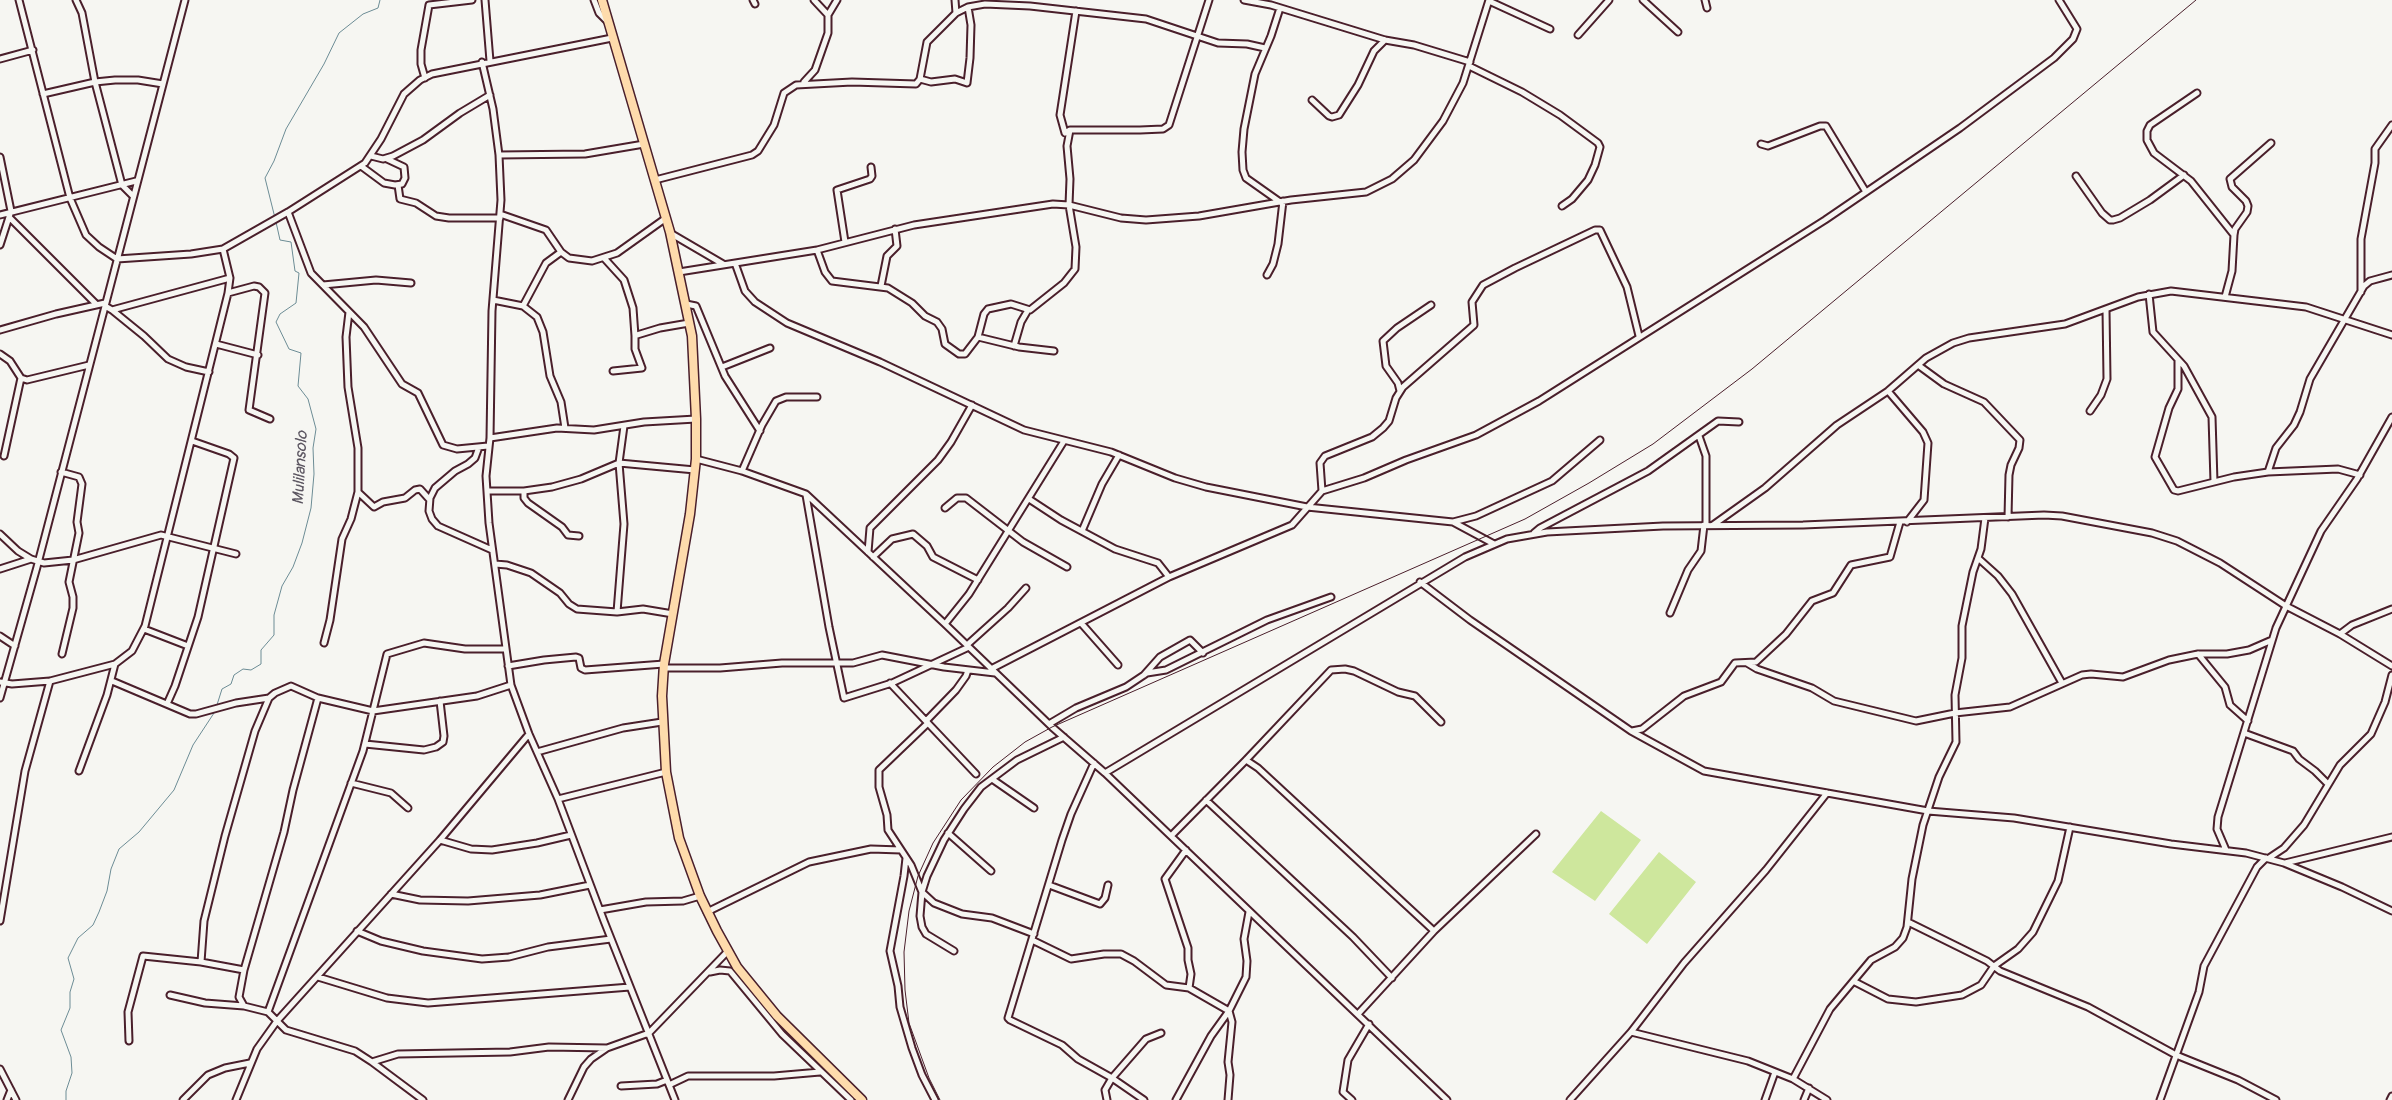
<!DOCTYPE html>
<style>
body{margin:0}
canvas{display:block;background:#f6f6f2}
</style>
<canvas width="2392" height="1100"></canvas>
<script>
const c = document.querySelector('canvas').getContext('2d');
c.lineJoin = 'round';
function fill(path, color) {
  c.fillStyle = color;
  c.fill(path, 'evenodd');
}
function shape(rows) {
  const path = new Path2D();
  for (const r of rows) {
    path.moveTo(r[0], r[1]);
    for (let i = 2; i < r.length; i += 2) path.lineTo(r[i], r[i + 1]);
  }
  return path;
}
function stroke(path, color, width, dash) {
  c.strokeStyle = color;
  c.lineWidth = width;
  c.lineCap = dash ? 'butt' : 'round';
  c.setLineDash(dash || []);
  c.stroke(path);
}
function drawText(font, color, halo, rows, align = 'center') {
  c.font = font + ' Pangolin,sans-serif';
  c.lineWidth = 5;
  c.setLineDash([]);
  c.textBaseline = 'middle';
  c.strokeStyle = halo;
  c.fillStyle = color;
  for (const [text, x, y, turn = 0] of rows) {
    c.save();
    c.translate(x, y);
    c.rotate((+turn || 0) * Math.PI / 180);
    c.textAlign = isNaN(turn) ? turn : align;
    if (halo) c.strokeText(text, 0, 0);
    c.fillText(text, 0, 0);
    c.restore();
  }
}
const green = shape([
 [1601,811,1641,840,1595,901,1552,872],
 [1659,852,1696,882,1647,944,1609,914]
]);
const stream = shape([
 [275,218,265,178,274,161,286,129,324,64,339,33,363,14,378,8,380,0],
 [216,708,222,689,231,684,234,675,243,669,251,670,261,664,261,650,274,635,274,615,282,586,293,567,302,543,311,508,314,474,313,448,316,429,308,399,298,386,301,353,289,349,276,322,280,314,296,303,299,273,295,271,291,242,280,240,276,222],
 [66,1100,66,1091,72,1073,71,1057,61,1030,70,1008,70,992,74,979,68,958,78,938,93,925,99,912,107,891,111,869,119,849,139,832,174,790,193,745,216,710]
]);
const minor = shape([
 [19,0,70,198,86,235,99,247,117,259,191,254,223,249,288,212,365,163,381,139,404,94,420,80,432,74,612,38],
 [76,0,82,13,95,82,122,185,132,195],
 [485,0,490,61],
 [594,0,599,13,607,21],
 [753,0,755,4],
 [955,0,956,13],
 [1244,0,1271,5,1385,40,1414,45,1470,62],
 [1643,0,1678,32],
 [1705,0,1707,8],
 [1489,1,1550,29],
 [828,15,837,0],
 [1578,35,1609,0],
 [0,59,33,50],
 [482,62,493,109,499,155,501,200,492,311,490,438,486,476,489,523,511,685,529,734,558,799,604,921,675,1100],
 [1469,66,1522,92,1560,115,1598,143,1600,147,1595,165,1588,180,1572,199,1562,206],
 [425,78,421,64,421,50,429,5,472,0],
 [920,79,931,82,955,79,967,83,970,58,971,25,968,7],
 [804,82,815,70,828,33,828,15,814,0],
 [2197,93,2150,125,2147,131,2147,140,2154,153,2191,181,2234,235,2232,271,2225,297],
 [43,94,95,82,115,80,138,80,163,84],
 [1312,100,1329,116,1332,117,1339,115,1358,85,1374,51,1385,40],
 [1070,130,1140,130,1163,129,1169,125,1209,0],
 [1761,144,1768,146,1820,126,1826,126,1866,192],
 [499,155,585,154,644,144],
 [371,156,383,159,393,156,423,140,460,113,490,95],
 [0,157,11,211,0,245],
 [361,166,384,183,395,185,402,184,405,178,404,167,387,159],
 [2076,176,2102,213,2110,220,2113,220,2120,218,2150,200,2184,175],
 [655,180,752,155,758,151,774,125,784,93,796,85,852,82,916,84,920,79,927,42,956,13,968,7,985,4,1030,6,1146,19,1218,43,1247,44,1265,48],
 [398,185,400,199,416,203,436,216,449,218,500,218],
 [1280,202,1246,178,1243,170,1242,152,1244,129,1255,74,1271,36,1280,8],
 [288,212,311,273,364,327,402,384,418,393,443,445,457,449,488,446],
 [500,214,546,230,561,252,569,258,592,261,617,253,666,218],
 [0,215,136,181],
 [9,217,96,304],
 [670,233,723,264],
 [2234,235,2235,229,2247,212,2248,206,2246,201,2232,187,2230,179,2271,143],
 [845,242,837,190,870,179,872,176,871,167],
 [817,250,825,272,832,281,888,288,912,303,925,316,937,322,942,329,945,344,959,354,965,354,978,337,984,314,988,309,1011,304,1030,310,1064,283,1075,269,1076,247,1069,205,1070,179,1067,146,1070,130,1065,133,1060,115,1076,11],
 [604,258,624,280,633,308,635,336],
 [735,263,745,291,755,302,787,323,880,362,1024,430,1111,452,1175,478,1206,487,1307,507,1453,522,1476,516,1552,481,1600,440],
 [679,272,817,250,914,225,1053,204,1069,205,1121,218,1146,220,1199,216,1291,200,1366,192,1392,179,1414,160,1443,121,1463,83,1489,0],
 [1267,275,1273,264,1278,244,1283,201],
 [323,285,376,280,411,283],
 [881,286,887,256,897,246,895,229],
 [2361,292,2361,239,2375,163,2375,149,2392,125],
 [228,293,254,286,259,287,265,293,249,410,270,419],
 [2149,294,2153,332,2184,366,2212,417,2214,482],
 [493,300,523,306,537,317,543,332,550,376,561,402,565,428],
 [686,304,696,306,725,376,760,431],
 [105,306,112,310,230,278],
 [523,306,546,263,561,252],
 [112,310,144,336,168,359,186,367,209,372],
 [349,312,346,337,348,387,358,448,358,492,374,507,383,502,405,498,415,490,420,489,429,499],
 [0,330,56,314,105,303],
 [978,337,1019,347,1054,351],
 [216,344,258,355],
 [1014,346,1021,322,1028,310],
 [0,354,10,361,21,378,27,380,89,365],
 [2178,361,2178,389,2169,408,2155,457,2174,490,2178,491,2234,477,2268,472,2338,469,2360,475],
 [1918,365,1944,384,1984,402,2020,440,2019,448,2011,465,2009,475,2008,517],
 [722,367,770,348],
 [613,371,642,368,635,349,635,336,637,335,660,328,689,323],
 [1400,391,1398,383,1386,366,1383,341,1397,328,1431,305],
 [1888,391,1923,432,1928,443,1924,500,1907,522],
 [2090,411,2101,395,2107,379,2106,309],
 [1699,436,1706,456,1706,525],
 [490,438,557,428,594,430,644,422,696,419],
 [479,447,475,458,468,464,455,471,435,488,430,498,429,511,432,519,438,526,492,550],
 [4,456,21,378],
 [696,459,742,471,806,494,945,624,1052,727,1105,773,1447,1100],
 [742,471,762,425,776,401,786,397,817,397],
 [61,472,79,477,82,484,77,522,79,533,69,582,73,597,73,608,62,654],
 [2268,472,2276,448,2294,425,2300,412,2310,379,2364,286,2370,281,2392,275],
 [487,491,524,491,552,487,581,479,619,463,695,470],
 [524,491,524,498,528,503,562,527,568,535,579,536],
 [1322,491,1320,463,1325,456,1372,437,1383,428,1389,421,1396,398,1403,387,1474,325,1472,302,1483,285,1515,268,1595,230,1600,230,1627,287,1639,336],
 [806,495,829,627,844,698,892,683,969,647],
 [1029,499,1061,520,1115,549,1158,563,1169,577],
 [945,508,957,498,966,498,1023,542,1067,567],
 [1453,522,1494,544],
 [1713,525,1765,488,1837,425,1888,391,1926,358,1953,343,1969,338,2065,324,2138,297,2171,291,2306,307,2392,335],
 [1082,531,1102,484,1119,455],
 [1534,533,1540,528,1648,471,1718,421,1739,422],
 [0,534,18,551,31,559],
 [868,552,870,528,938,460,951,442,972,405],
 [873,557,892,539,913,534,927,546,933,557,978,580],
 [1978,558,1998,576,2012,594,2062,683],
 [495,564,507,565,531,573,560,593,569,604,577,609,617,612,643,609,673,614],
 [0,569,31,559,44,563,73,560,161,535,236,554],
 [1420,582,1470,620,1631,731,1704,771,1928,811,2014,818,2171,844,2246,853,2284,863,2342,887,2392,911],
 [617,612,624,524,619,463,624,426],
 [1670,613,1688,570,1701,551,1704,525],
 [1081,623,1118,665],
 [945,624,969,594,1064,441],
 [144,629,188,646],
 [2340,634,2352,625,2392,609],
 [0,636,15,646],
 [324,643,330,620,342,539,351,519,358,492],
 [967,645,1008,608,1026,588],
 [2198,654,2225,687,2230,705,2248,721],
 [1747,663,1757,669,1812,688,1834,701,1916,721,1955,713,2010,707,2082,675,2091,674,2123,677,2169,660,2198,654,2227,654,2249,650,2272,640],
 [508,666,544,660,576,657,579,658,581,668,585,670,664,664],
 [664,668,720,668,782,663,853,663,882,655,944,667,995,673],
 [991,669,1169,577,1292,525,1322,491,1364,478,1406,460,1476,435,1539,401,1825,220,1960,128,2054,58,2073,39,2077,29,2059,0],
 [1144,675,1160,657,1190,640,1203,653],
 [112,681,190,714,196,714,236,703,269,698],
 [0,682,12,684,50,681,115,664,132,651,145,626,228,293,230,278,223,249],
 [890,683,976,774],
 [0,698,37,567,185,0],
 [167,704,175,686,198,617,234,458,229,454,192,441],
 [926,721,956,690,966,676,968,670],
 [928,723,879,770,879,787,887,815,888,830,911,865,922,892,934,903,962,914,992,918,1034,934],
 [1049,724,1076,708,1126,687,1147,673,1166,670,1267,620,1331,597],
 [1632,731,1642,729,1684,696,1721,682,1735,663,1756,662,1786,634,1812,601,1833,593,1851,565,1890,557,1900,522],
 [2244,733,2293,751,2299,759,2315,771,2328,784],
 [365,744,424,750,436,747,443,742,444,736,440,701],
 [537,752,623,728,662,722],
 [1246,760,1258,768,1434,931],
 [1094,763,1071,814,1062,840,1008,1018,1010,1020,1062,1045,1078,1059,1112,1078,1105,1090,1107,1100],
 [79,771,107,695,115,664],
 [1105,773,1465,557,1507,539,1547,532,1663,526,1803,525,2044,515,2062,516,2152,533,2177,541,2220,563,2286,606,2340,634,2392,666],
 [992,779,1034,808],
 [351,783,391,793,408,808],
 [558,799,666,772],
 [1206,800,1353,937,1392,978],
 [948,833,991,871],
 [1171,836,1246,760,1331,670,1345,669,1354,671,1398,692,1415,696,1441,722],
 [440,840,471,849,492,850,537,843,571,835],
 [1186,850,1165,879,1188,948,1188,960,1191,974,1189,988],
 [2226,850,2217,829,2218,817,2276,628,2321,531,2357,479,2392,417],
 [906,858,904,876,890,951,898,986,900,1007,912,1048,922,1075,935,1100],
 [2269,858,2284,848,2304,825,2340,765,2371,734,2385,702,2392,675],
 [2285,863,2392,837],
 [1049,885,1100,904,1105,898,1108,885],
 [391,894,420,900,468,901,540,895,590,885],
 [600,910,646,902,683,901,700,896],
 [707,912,809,862,871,849,901,850],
 [0,921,25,771,50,681],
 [1908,922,1987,961,2000,971,2088,1007,2176,1055,2238,1080,2276,1100],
 [357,931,381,941,423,951,482,959,509,957,548,947,611,939],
 [1032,940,1071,959,1104,954,1121,954,1134,961,1166,985,1189,988,1229,1011,1232,1022,1228,1062,1230,1075,1228,1100],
 [954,951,926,934,922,927,920,916,922,892,927,876,944,840,964,809,981,787,1017,760,1064,737],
 [201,962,204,921,225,836,255,731,269,698,275,693,291,686,318,698,373,711,477,696,511,685],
 [244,970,284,832,293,790,318,698],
 [710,972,720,970,730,971,782,1034,851,1100],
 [318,977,387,998,428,1003,630,987],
 [1855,982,1888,999,1916,1002,1962,995,1981,985,1994,966,2018,949,2033,932,2058,881,2070,827],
 [170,995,205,1003,244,1006],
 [268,1012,363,751,387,654,424,643,465,649,506,649],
 [1358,1014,1434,931,1536,834],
 [1631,1032,1748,1061,1793,1079,1827,1100],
 [129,1041,128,1012,143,956,201,962,244,970,239,997,244,1006,268,1012,286,1030,355,1051,372,1062,398,1054,510,1052,549,1047,607,1048],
 [372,1062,423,1100],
 [0,1069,16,1100],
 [1793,1079,1830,1009,1871,960,1895,947,1903,938,1907,927,1912,879,1923,825,1939,777,1956,742,1955,695,1962,658,1962,626,1973,572,1981,549,1985,518],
 [669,1085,688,1076,774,1076,820,1072],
 [621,1086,657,1084,667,1080],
 [7,1100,11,1090],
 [183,1100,208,1075,225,1068,250,1063],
 [236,1100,257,1049,277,1021,440,840,529,734],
 [568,1100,584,1067,591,1059,607,1048,649,1033,728,951],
 [1144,1100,1112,1078,1146,1039,1161,1033],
 [1176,1100,1211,1036,1229,1011,1246,977,1247,961,1244,939,1249,912],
 [1352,1100,1343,1092,1348,1060,1369,1024],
 [1570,1100,1631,1032,1684,963,1766,870,1827,793],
 [1765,1100,1775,1072],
 [1804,1100,1809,1088],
 [2160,1100,2199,992,2204,966,2257,867,2266,858],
 [2390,1100,2392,1096]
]);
const primary = shape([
 [602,0,670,232,692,336,696,419,696,459,690,514,664,664,662,696,666,772,679,838,700,896,717,931,737,967,777,1016,862,1100]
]);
const rail = shape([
 [940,1100,929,1078,909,1023,905,990,904,952,909,911,918,876,933,843,961,800,993,767,1025,742,1052,727,1525,519,1589,483,1653,444,1752,369,2196,0]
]);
const waterNames = [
 ["Mulilansolo",301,468,-87]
];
fill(green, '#cee79d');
stroke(stream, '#6c8c95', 1);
stroke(minor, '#4a1f2b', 9);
stroke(primary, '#4a1f2b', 11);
stroke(minor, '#f6f6f2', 5);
stroke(primary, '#fedbac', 8);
stroke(rail, '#4a1f2b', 1);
drawText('italic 16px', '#5b5560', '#f6f6f2', waterNames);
</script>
